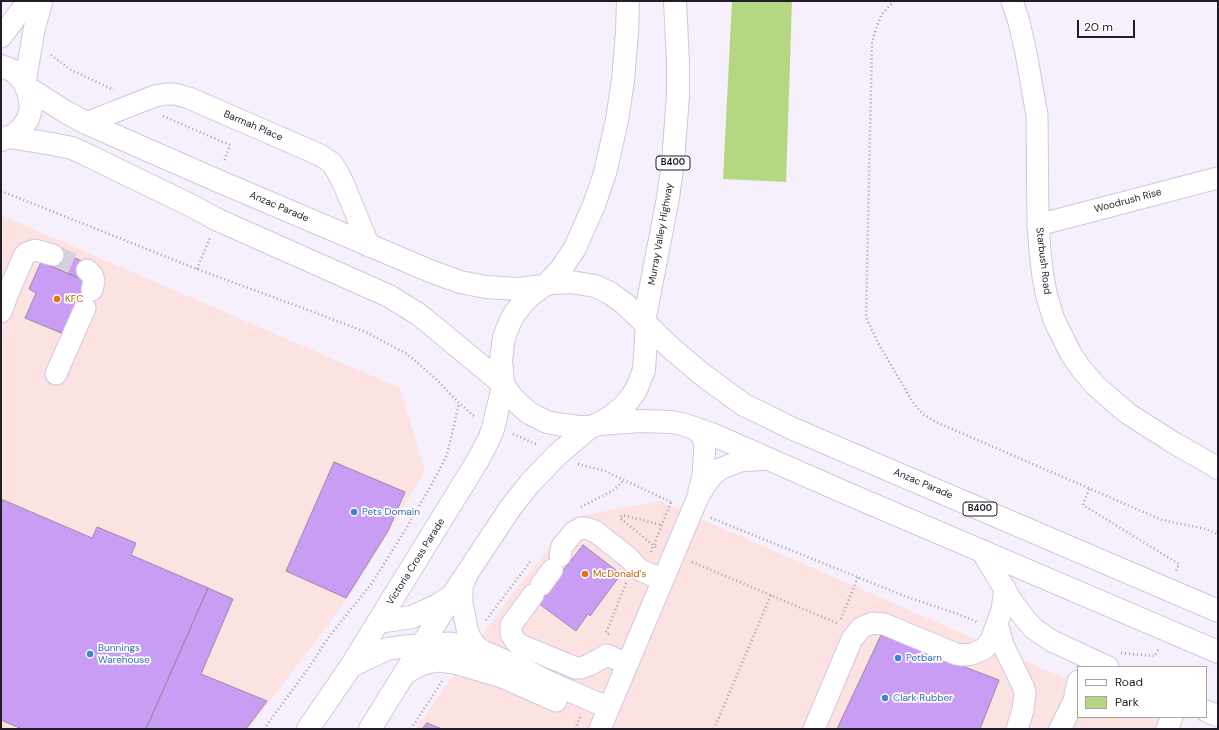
<!DOCTYPE html>
<style>
body{margin:0}
#map{position:relative;width:1219px;height:730px;overflow:hidden;background:#f6f0fd;font-family:"DM Sans",sans-serif}
canvas{display:block}
.frame{position:absolute;inset:0;border:2px solid #211c27;pointer-events:none}
.legend{position:absolute;left:1077px;top:666px;width:130px;height:52px;box-sizing:border-box;background:#fff;border:1px solid #a6a4a9;margin:0;padding:5px 7px;list-style:none;font-size:12px;color:#211c27}
.legend li{display:flex;align-items:center;gap:8px;height:20px}
.legend b{width:20px;border:1px solid #a6a4a9}
.scale{position:absolute;left:1077px;top:20px;width:58px;height:18px;box-sizing:border-box;border:2px solid #211c27;border-top:0;padding-left:5px;font-size:12px;line-height:14px;white-space:nowrap;color:#211c27;-webkit-text-stroke:3px #fff;paint-order:stroke}
</style>
<div id="map">
<canvas width="1219" height="730"></canvas>
<div class="frame"></div>
<ul class="legend">
<li><b style="height:5px;background:#fff"></b>Road</li>
<li><b style="height:11px;background:#b4d881"></b>Park</li>
</ul>
<div class="scale">20 m</div>
</div>
<script>
const c = document.querySelector('canvas').getContext('2d');
c.lineJoin = 'round';
function fill(path, color) {
  c.fillStyle = color;
  c.fill(path, 'evenodd');
}
function shape(rows) {
  const path = new Path2D();
  for (const r of rows) {
    path.moveTo(r[0], r[1]);
    for (let i = 2; i < r.length; i += 2) path.lineTo(r[i], r[i + 1]);
  }
  return path;
}
function stroke(path, color, width, dash) {
  c.strokeStyle = color;
  c.lineWidth = width;
  c.lineCap = dash ? 'butt' : 'round';
  c.setLineDash(dash || []);
  c.stroke(path);
}
function drawText(font, color, halo, rows, align = 'center') {
  c.font = font + ' "DM Sans",sans-serif';
  c.lineWidth = 3.5;
  c.setLineDash([]);
  c.textBaseline = 'middle';
  c.strokeStyle = halo;
  c.fillStyle = color;
  for (const [text, x, y, turn = 0] of rows) {
    c.save();
    c.translate(x, y);
    c.rotate((+turn || 0) * Math.PI / 180);
    c.textAlign = isNaN(turn) ? turn : align;
    if (halo) c.strokeText(text, 0, 0);
    c.fillText(text, 0, 0);
    c.restore();
  }
}
const commercial = shape([
 [1,215,400,388,425,471,354,590,249,729,1,729],
 [660,501,1078,684,1078,717,1157,717,1185,729,415,729,512,594,574,517]
]);
const green = shape([
 [732,1,792,1,786,182,723,179]
]);
const building = shape([
 [56,250,89,264,83,280,50,265,56,250],
 [41,262,88,282,66,335,25,318,36,293,29,289,41,262],
 [334,462,405,492,388,531,346,598,286,571,334,462],
 [1,499,92,538,97,527,136,543,131,555,208,588,146,729,22,729,1,720,1,499],
 [583,545,621,574,590,616,588,614,576,631,538,603,583,545],
 [208,588,233,599,201,674,267,701,246,729,146,729,208,588],
 [881,635,999,680,980,729,837,729,881,635],
 [427,723,442,729,422,729,427,723]
]);
const minorTunnel = shape([
 [53,255,87,270]
]);
const path = shape([
 [894,1,882,14,877,26,872,42,866,317,878,343,914,404,923,414,936,422,1162,520,1206,529,1218,534],
 [51,55,71,70,114,90],
 [163,116,230,145,224,162],
 [1,191,197,269,308,310,366,332,407,354,436,379,459,403,474,416],
 [197,269,210,238],
 [513,434,538,445],
 [578,464,605,471,673,503],
 [1089,489,1083,505,1179,564,1176,571],
 [581,507,614,490,624,480],
 [711,518,907,597,958,614,977,622],
 [656,547,653,545,620,518,622,515,662,525],
 [651,552,671,502],
 [692,562,839,624],
 [841,619,858,577],
 [486,620,530,562],
 [609,634,606,633,626,583],
 [1121,653,1155,656,1159,648],
 [264,729,312,663,328,638,372,583,407,527,432,484,447,455,459,403],
 [411,729,442,681],
 [575,729,580,717],
 [714,729,771,595]
]);
const minor = shape([
 [1012,1,1019,22,1026,53,1037,115,1038,225,1040,251,1043,277,1047,297,1054,320,1071,354,1082,370,1096,386,1127,413,1174,443,1211,464,1218,469],
 [1,37,28,1],
 [25,83,34,30,42,1],
 [86,123,155,96,166,94,175,94,189,98,320,155,332,163,338,173,344,185,369,246],
 [1038,225,1218,178],
 [87,270,92,275,94,281,92,290],
 [1,312,8,293,24,256,27,253,35,250,53,255],
 [56,374,85,308],
 [696,429,702,436,705,445,703,476,699,491],
 [981,550,1013,603,1026,620,1033,628,1052,641,1108,667],
 [560,556,562,546,574,532,581,528,589,529,596,532,629,558,640,570,663,580],
 [467,574,462,587,462,603,468,634,473,642,476,646,483,651,517,666,551,683,609,708],
 [541,585,552,570],
 [533,595,511,625,511,634,516,642,520,645,576,668,581,668,589,665,607,655,627,664],
 [997,624,1004,647,1023,686,1025,693,1023,710,1017,729],
 [423,645,450,643,466,646,483,651],
 [405,674,418,666,427,663,439,661,454,663,502,677,556,701],
 [1206,711,1218,716],
 [600,729,698,497,704,487,711,477,720,469,740,461,768,459],
 [814,729,852,639,861,628,872,623,884,624,956,654,963,655,972,654,984,649,991,640,1002,610,1005,588],
 [1060,729,1074,701,1078,681],
 [1167,729,1172,717]
]);
const major = shape([
 [1,66,14,71,25,83,29,95,31,108,28,119,21,129,14,135,1,140],
 [26,87,66,112,86,123,216,180,430,271,460,282,486,287,519,289,543,286],
 [9,137,52,144,72,148,83,153,190,205,218,220,389,296,418,314,433,326,503,384],
 [546,285,561,269,575,248,594,205,605,173,617,120,623,80,627,33,628,1],
 [644,322,668,198,673,162,678,95,678,62,675,1],
 [647,325,644,370,636,390,632,396,623,407,609,418,596,425,590,427,578,427,557,424,547,422,529,413,520,405,511,396,503,384,501,360,504,337,511,320,515,313,524,302,531,295,543,286,551,283,571,282,595,286,610,293,625,304,671,348,703,375,744,405,763,414,791,428,1218,611],
 [598,424,641,421,671,422,682,424,714,435,846,493,1218,652],
 [378,622,412,617,436,606,450,597],
 [351,666,387,649,400,647,423,645],
 [308,729,351,666,478,460,489,439,493,429,503,386],
 [370,729,456,590,511,507,530,483,557,455,590,427]
]);
const markers = [
 [57,299,4,"#e8710a"],
 [354,512,4,"#3f7fe0"],
 [585,574,4,"#e8710a"],
 [90,654,4,"#3f7fe0"],
 [898,658,4,"#3f7fe0"],
 [885,698,4,"#3f7fe0"]
];
const shields = [
 [673,163,34],
 [980,509,34]
];
const shieldNames = [
 ["B400",673,163],
 ["B400",980,509]
];
const streetNames = [
 ["Barmah Place",253,126,23],
 ["Woodrush Rise",1128,201,-15],
 ["Anzac Parade",279,207,23],
 ["Murray Valley Highway",661,234,-80],
 ["Starbush Road",1043,261,83],
 ["Anzac Parade",923,484,23],
 ["Victoria Cross Parade",416,562,-58]
];
const foodNames = [
 ["KFC",65,299],
 ["McDonald's",593,574]
];
const shopNames = [
 ["Pets Domain",362,512],
 ["Bunnings",98,648],
 ["Warehouse",98,660],
 ["Petbarn",906,658],
 ["Clark Rubber",893,698]
];
fill(commercial, '#fde2e2');
fill(green, '#b4d881');
fill(building, '#c99df4');
stroke(building, '#998ba8', 1);
stroke(minorTunnel, '#d6d0dd', 21, [21, 10]);
stroke(minor, '#d2c5e3', 23);
stroke(major, '#d2c5e3', 24);
stroke(path, '#a39eaa', 2.5, [1, 3]);
stroke(minor, '#fff', 21);
stroke(major, '#fff', 22);
for (const [x, y, r, color] of markers) {
  const dot = new Path2D();
  dot.arc(x, y, r, 0, 2 * Math.PI);
  c.fillStyle = color;
  c.fill(dot);
  stroke(dot, '#fff', 1.5);
}
for (const [x, y, w] of shields) {
  const box = new Path2D();
  box.roundRect(x - w / 2, y - 7, w, 14, 3);
  c.fillStyle = '#fff';
  c.fill(box);
  stroke(box, '#211c27', 1);
}
drawText('bold 9px', '#211c27', null, shieldNames);
drawText('10px', '#211c27', '#fff', streetNames);
drawText('10px', '#c56008', '#fff', foodNames, 'left');
drawText('10px', '#366cbe', '#fff', shopNames, 'left');
</script>
